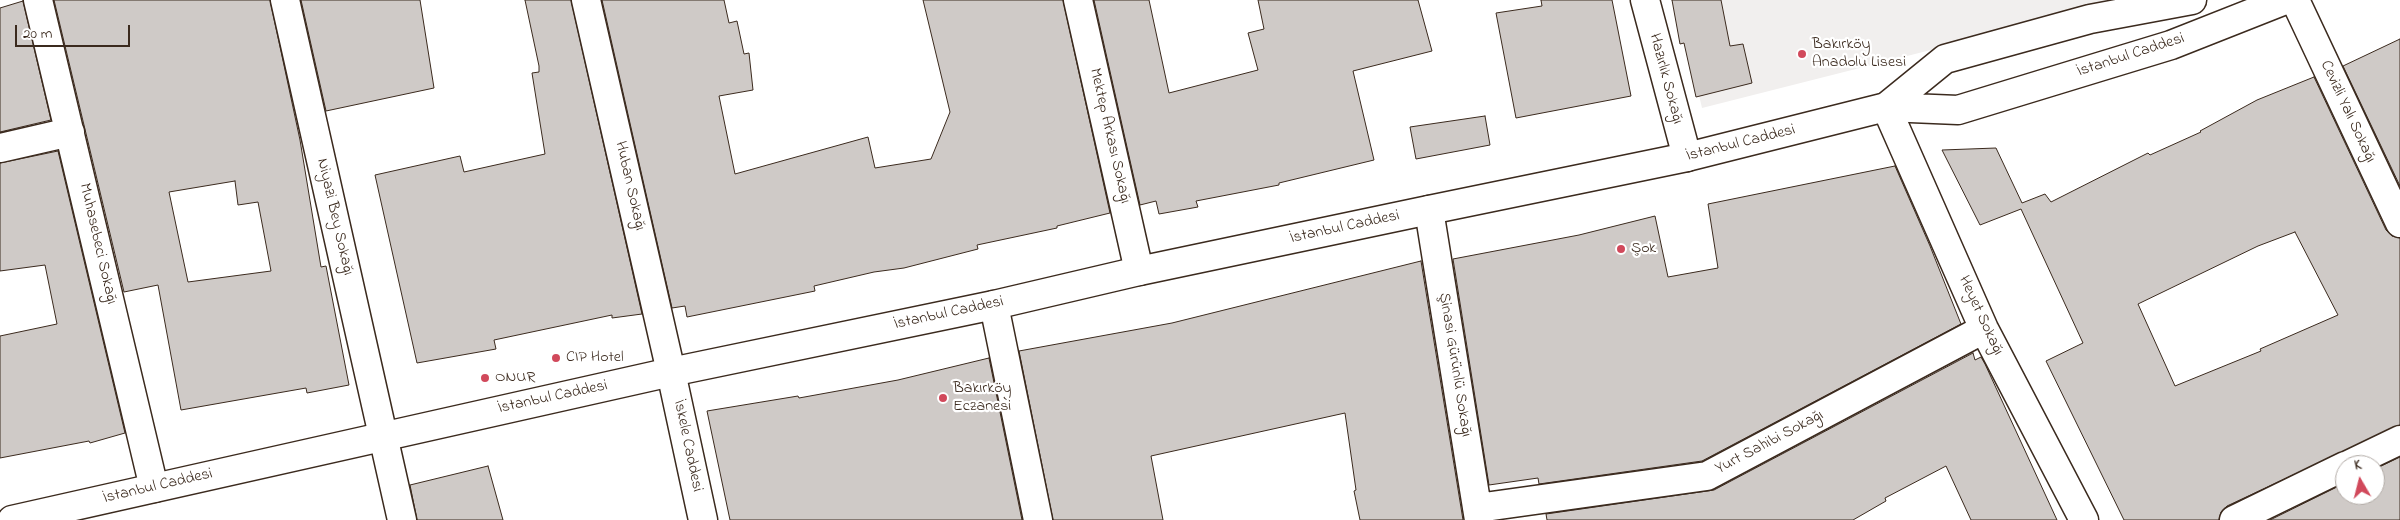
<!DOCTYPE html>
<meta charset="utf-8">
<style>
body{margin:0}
#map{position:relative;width:2400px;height:520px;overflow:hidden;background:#fff;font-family:"Indie Flower",sans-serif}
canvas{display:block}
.north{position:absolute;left:2335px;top:455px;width:50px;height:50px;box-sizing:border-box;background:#fff;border:1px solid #b1aaa5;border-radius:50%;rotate:352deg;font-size:14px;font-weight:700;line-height:20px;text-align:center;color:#3b2a1e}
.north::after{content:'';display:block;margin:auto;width:18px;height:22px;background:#d1495b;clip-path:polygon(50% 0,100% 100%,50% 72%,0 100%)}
.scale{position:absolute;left:15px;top:25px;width:115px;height:22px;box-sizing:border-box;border:2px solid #3b2a1e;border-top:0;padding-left:6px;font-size:15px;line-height:18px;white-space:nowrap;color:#3b2a1e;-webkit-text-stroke:4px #fff;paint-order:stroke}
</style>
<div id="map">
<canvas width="2400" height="520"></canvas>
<div class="north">K</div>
<div class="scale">20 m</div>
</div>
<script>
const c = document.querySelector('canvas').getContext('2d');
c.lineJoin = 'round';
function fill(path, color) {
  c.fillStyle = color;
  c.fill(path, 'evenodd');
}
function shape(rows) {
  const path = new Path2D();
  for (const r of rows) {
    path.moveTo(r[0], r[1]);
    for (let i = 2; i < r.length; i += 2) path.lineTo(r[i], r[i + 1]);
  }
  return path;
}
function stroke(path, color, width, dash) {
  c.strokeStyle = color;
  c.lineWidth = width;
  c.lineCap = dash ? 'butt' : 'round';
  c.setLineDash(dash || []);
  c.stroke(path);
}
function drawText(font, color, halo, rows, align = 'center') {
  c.font = font + ' "Indie Flower",sans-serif';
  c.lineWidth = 4.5;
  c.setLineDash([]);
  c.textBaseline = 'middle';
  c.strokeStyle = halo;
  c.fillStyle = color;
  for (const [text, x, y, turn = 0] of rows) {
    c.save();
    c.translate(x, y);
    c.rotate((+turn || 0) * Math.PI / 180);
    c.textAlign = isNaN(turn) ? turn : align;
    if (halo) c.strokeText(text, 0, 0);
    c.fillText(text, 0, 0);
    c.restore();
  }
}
const built = shape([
 [1677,0,2128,0,1702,108]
]);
const building = shape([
 [54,0,270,0,300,140,321,267,326,266,349,385,307,393,306,388,181,410,158,285,124,292,54,0],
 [235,181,238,205,258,202,271,271,188,282,169,192,235,181],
 [301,0,420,0,434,88,326,111,301,0],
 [525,0,571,0,642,314,612,318,612,315,494,340,496,349,417,363,375,175,460,156,464,172,545,154,532,73,539,72,539,66,525,0],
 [602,0,724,0,729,23,737,21,744,54,749,53,753,90,719,96,735,174,868,137,875,168,931,159,950,112,923,0,1063,0,1110,213,1057,226,1057,228,977,245,978,249,904,268,874,272,814,286,815,291,687,317,685,306,672,308,602,0],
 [1094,0,1149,0,1169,93,1258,70,1248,33,1264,29,1258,0,1418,0,1432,51,1353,71,1374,160,1279,183,1279,185,1196,201,1198,207,1159,214,1156,201,1140,205,1094,0],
 [1541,0,1612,0,1631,96,1516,118,1496,13,1542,6,1541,0],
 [1672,0,1721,0,1730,46,1743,44,1752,83,1696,97,1684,43,1680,44,1672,0],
 [23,1,51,120,0,132,0,8,23,1],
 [2400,39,2400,186,2343,66,2400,39],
 [2314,77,2386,230,2392,236,2400,238,2400,425,2227,506,2221,512,2219,520,2124,520,2046,361,2083,343,2021,209,1980,225,1942,150,1996,148,2022,203,2045,194,2051,202,2148,153,2150,155,2201,132,2200,131,2257,100,2314,77],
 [2295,232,2338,315,2260,349,2261,351,2175,386,2138,304,2258,246,2295,232],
 [1485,116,1490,145,1416,159,1410,127,1485,116],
 [58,151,125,433,90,443,89,441,0,458,0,336,57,324,45,265,0,271,0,163,58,151],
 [1895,166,1930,246,1961,324,1702,461,1539,484,1538,478,1489,485,1453,259,1579,235,1655,216,1668,277,1718,268,1708,204,1895,166],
 [1421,261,1463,520,1360,520,1354,491,1356,490,1345,413,1151,456,1163,520,1053,520,1019,351,1172,323,1421,261],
 [1973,353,1975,360,1981,357,1985,364,2057,520,1971,520,1946,466,1885,498,1886,501,1853,520,1547,520,1546,514,1714,490,1973,353],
 [989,358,1022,520,730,520,707,411,798,396,799,398,898,380,989,358],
 [2400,457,2400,520,2270,520,2345,483,2345,495,2375,495,2375,469,2400,457],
 [488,466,503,520,417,520,410,485,488,466]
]);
const minor = shape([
 [38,0,154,488],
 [285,0,402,520],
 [586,0,671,372],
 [2295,0,2400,223],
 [1886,107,1984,329,2084,520],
 [0,148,70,132],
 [1429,210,1479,520],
 [994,305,1038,520],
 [2348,465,2400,440],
 [1477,508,1707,476,1984,329],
 [2234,520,2345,466]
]);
const tertiary = shape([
 [1078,0,1139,271],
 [1645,0,1687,157],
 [671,372,703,520]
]);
const secondary = shape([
 [1886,107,1945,59,2090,19,2192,0],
 [12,520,671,372,994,305,1139,271,1429,210,1687,157,1886,107,1958,110,2171,45,2285,0]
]);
const markers = [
 [1802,54,5,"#d1495b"],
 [1621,249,5,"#d1495b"],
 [556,358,5,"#d1495b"],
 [485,378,5,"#d1495b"],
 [943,398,5,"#d1495b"]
];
const poiNames = [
 ["Bakırköy",1812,45],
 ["Anadolu Lisesi",1812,63],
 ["Şok",1631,249],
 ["CIP Hotel",566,358],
 ["ONUR",495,378],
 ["Bakırköy",953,389],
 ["Eczanesi",953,407]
];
const streetNames = [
 ["İstanbul Caddesi",2131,56,-18],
 ["Hazırlık Sokağı",1665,79,75],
 ["Cevizli Yalı Sokağı",2347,112,65],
 ["Mektep Arkası Sokağı",1109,136,77],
 ["İstanbul Caddesi",1741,144,-14],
 ["Huban Sokağı",629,186,77],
 ["Niyazi Bey Sokağı",334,217,77],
 ["İstanbul Caddesi",1345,228,-12],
 ["Muhasebeci Sokağı",97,244,77],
 ["İstanbul Caddesi",949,314,-12],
 ["Heyet Sokağı",1980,316,65],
 ["Şinasi Gürünlü Sokağı",1454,365,81],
 ["İstanbul Caddesi",553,398,-12],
 ["Yurt Sahibi Sokağı",1770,443,-28],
 ["İskele Caddesi",687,446,78],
 ["İstanbul Caddesi",158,487,-13]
];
fill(built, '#f1efee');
fill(building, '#cfcac7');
stroke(building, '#3b2a1e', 1);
stroke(minor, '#3b2a1e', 31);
stroke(tertiary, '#3b2a1e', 31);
stroke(secondary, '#3b2a1e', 31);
stroke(minor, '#fff', 28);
stroke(tertiary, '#fff', 28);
stroke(secondary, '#fff', 28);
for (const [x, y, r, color] of markers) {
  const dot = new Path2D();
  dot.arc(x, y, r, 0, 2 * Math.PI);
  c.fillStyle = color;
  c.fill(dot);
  stroke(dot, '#fff', 2);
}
drawText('16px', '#3b2a1e', '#fff', poiNames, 'left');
drawText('16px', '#3b2a1e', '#fff', streetNames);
</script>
